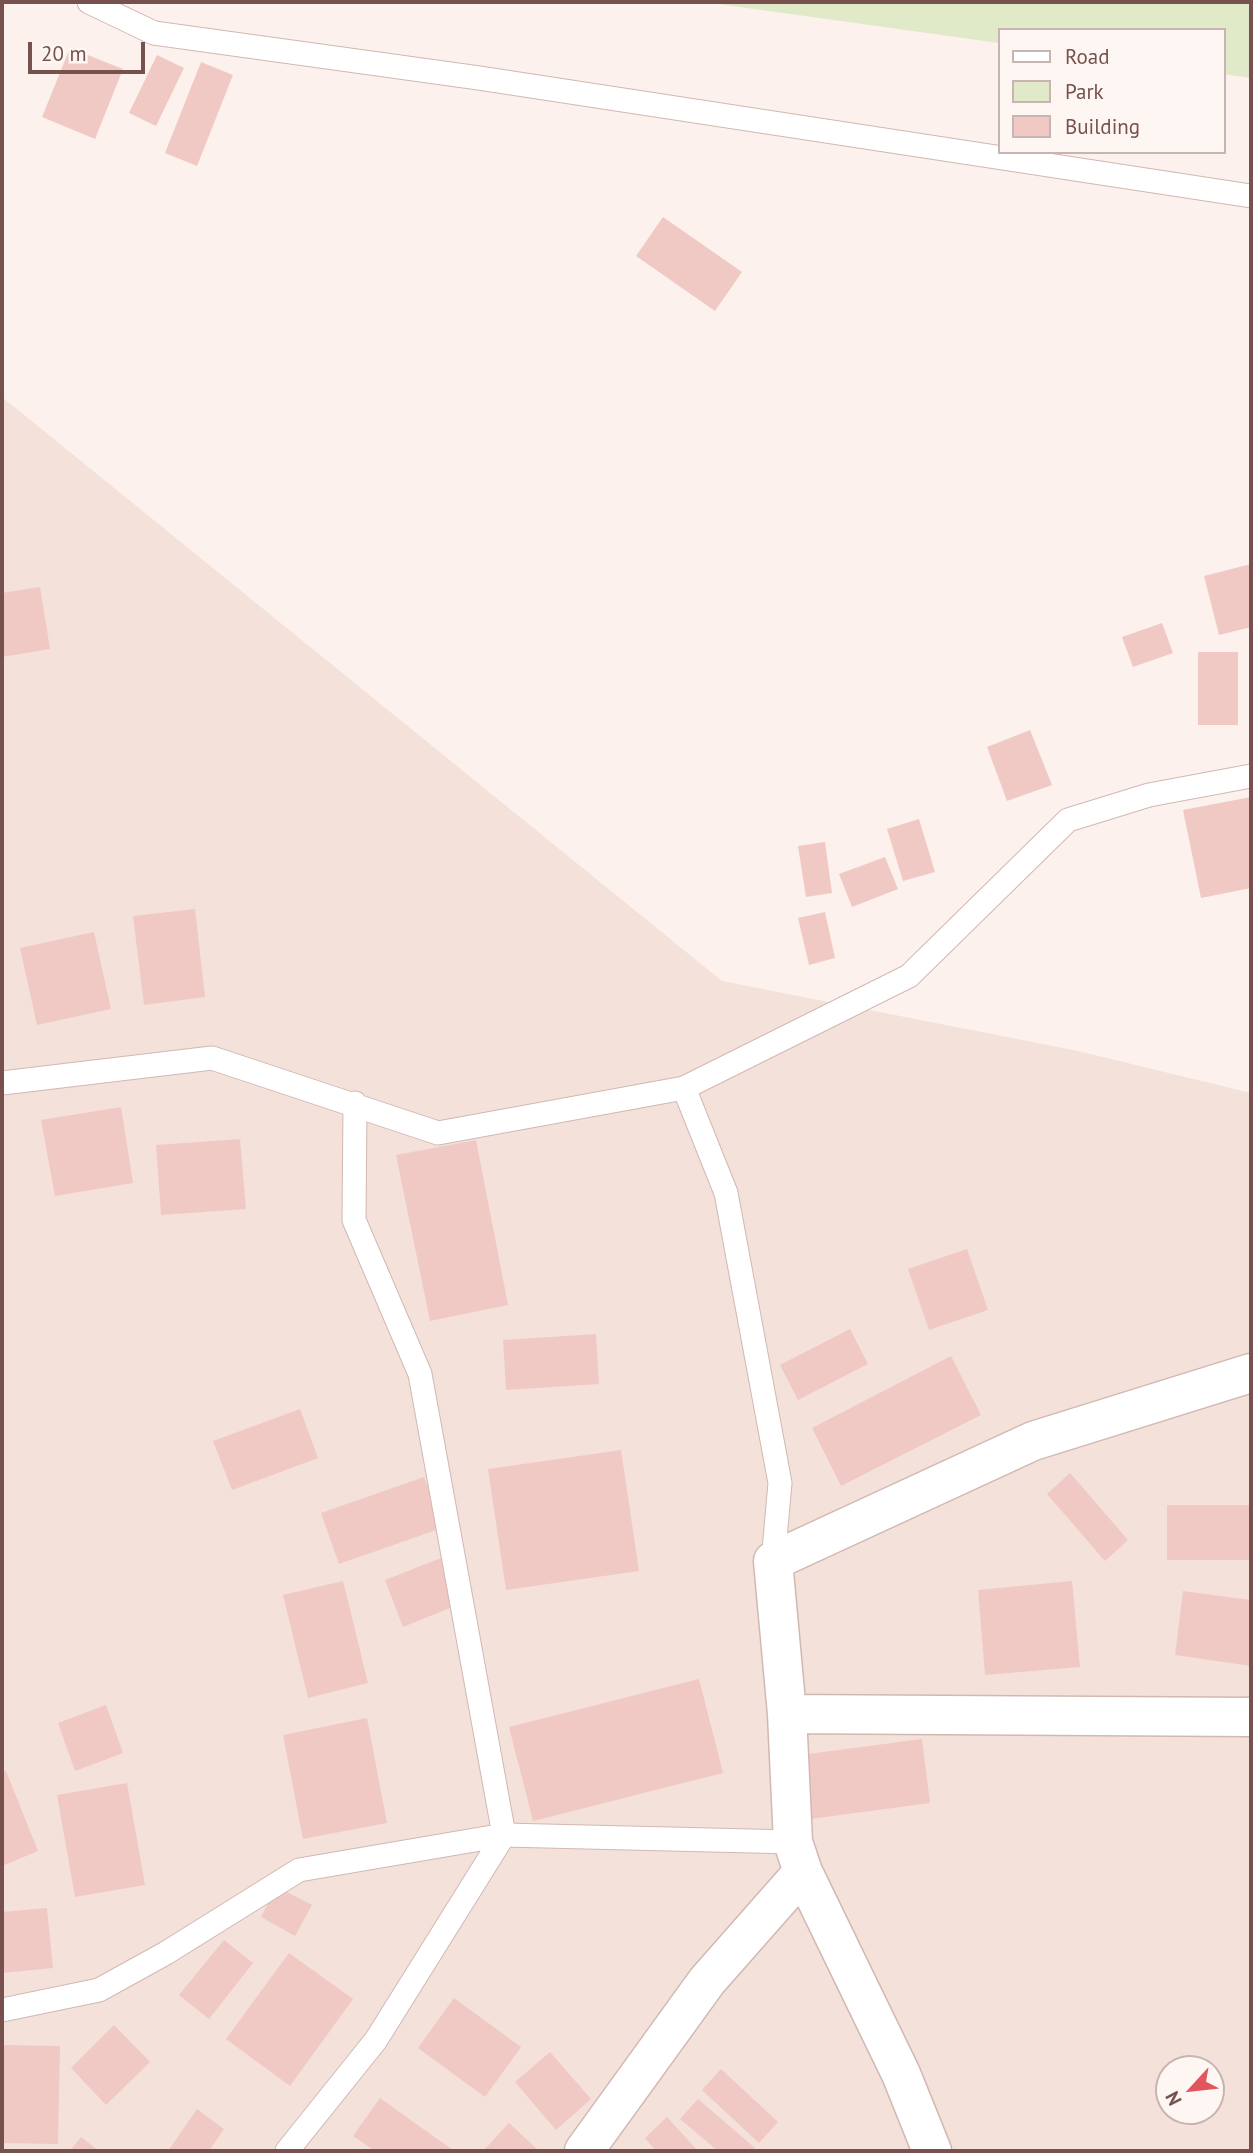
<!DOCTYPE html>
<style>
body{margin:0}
#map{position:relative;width:1253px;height:2153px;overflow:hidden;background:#fcf1ec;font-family:"PT Sans",sans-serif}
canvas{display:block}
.frame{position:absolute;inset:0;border:4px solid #77514e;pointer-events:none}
.legend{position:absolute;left:998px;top:28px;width:228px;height:126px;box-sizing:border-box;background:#fef6f2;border:2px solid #c8b4b0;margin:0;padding:9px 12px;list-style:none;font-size:21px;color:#77514e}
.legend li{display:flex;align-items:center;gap:14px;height:35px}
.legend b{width:35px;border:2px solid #c8b4b0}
.north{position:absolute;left:1155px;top:2055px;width:70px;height:70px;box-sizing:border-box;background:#fef6f2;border:2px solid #c8b4b0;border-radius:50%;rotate:243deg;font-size:19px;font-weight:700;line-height:28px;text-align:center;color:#77514e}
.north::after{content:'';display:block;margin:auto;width:24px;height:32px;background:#e1565e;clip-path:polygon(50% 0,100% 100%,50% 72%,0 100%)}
.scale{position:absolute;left:28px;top:42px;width:117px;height:32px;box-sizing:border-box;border:4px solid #77514e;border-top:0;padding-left:9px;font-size:21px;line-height:24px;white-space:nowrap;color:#77514e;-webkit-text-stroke:5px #fef6f2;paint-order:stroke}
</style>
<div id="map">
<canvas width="1253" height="2153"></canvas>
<div class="frame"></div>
<ul class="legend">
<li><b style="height:9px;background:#fff"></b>Road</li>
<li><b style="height:19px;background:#e0eac9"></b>Park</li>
<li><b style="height:19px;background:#f1c9c4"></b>Building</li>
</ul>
<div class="north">N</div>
<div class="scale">20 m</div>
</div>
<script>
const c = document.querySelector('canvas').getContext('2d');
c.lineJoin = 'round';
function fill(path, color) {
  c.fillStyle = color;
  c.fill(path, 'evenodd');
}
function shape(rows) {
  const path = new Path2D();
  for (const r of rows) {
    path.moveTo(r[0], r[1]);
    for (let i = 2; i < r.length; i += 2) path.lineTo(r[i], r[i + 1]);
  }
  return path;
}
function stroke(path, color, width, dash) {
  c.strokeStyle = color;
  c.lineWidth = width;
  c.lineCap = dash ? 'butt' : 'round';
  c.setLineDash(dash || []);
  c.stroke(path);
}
const residential = shape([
 [2,397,722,981,1078,1051,1251,1093,1251,2151,2,2151],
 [1169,2069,1211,2069,1211,2111,1169,2111]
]);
const green = shape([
 [704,2,1251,2,1251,78,1223,74,1223,30,999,30,999,43]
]);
const building = shape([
 [70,48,123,69,95,139,42,117],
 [157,55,184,68,156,126,129,113],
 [201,62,233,75,197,166,165,153],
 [663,217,742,272,715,311,636,256],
 [1251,564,1251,627,1219,635,1204,576],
 [40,587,50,649,2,657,2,593],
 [1162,623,1173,653,1133,667,1122,637],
 [1198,652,1238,652,1238,725,1198,725],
 [1030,730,1052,785,1007,801,987,747],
 [1251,797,1251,888,1201,898,1183,810],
 [919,819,935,872,903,881,887,829],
 [825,842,832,893,806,897,798,846],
 [885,857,898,889,852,907,839,874],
 [195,909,205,997,144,1005,133,916],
 [825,912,835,958,809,965,798,918],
 [94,932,111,1009,37,1025,20,948],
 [121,1107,133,1183,55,1196,41,1120],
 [240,1139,246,1209,161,1215,156,1145],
 [476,1140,508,1305,430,1321,396,1155],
 [967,1249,988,1310,929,1330,908,1269],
 [850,1329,868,1364,798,1400,780,1365],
 [596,1334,599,1384,506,1390,503,1340],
 [951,1356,981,1415,841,1486,812,1428],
 [300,1409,318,1458,232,1490,213,1441],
 [621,1450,639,1571,506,1590,488,1469],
 [1070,1473,1128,1540,1105,1561,1047,1494],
 [424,1477,442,1528,339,1564,321,1513],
 [1167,1505,1251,1505,1251,1560,1167,1560],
 [441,1558,460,1604,403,1627,385,1580],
 [343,1581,368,1683,308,1698,283,1595],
 [1072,1581,1080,1667,985,1675,978,1590],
 [1183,1591,1251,1600,1251,1666,1175,1655],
 [699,1679,723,1773,533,1821,509,1727],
 [106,1705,123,1753,75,1771,58,1723],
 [367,1718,387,1823,303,1839,283,1735],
 [922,1739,930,1803,810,1819,801,1755],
 [6,1771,38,1851,2,1866,2,1773],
 [127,1783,145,1885,75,1897,57,1795],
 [277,1887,312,1905,295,1936,261,1917],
 [47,1908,53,1968,2,1973,2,1912],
 [224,1940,253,1963,209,2019,179,1995],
 [289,1953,353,1999,290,2086,226,2039],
 [454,1998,521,2047,485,2097,418,2048],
 [114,2025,150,2062,106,2105,71,2068],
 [2,2045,60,2046,58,2144,2,2143],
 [550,2052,591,2099,556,2130,515,2082],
 [721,2069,778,2122,759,2143,702,2090],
 [380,2098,454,2151,375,2151,353,2136],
 [698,2099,755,2148,752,2151,718,2151,680,2119],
 [197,2109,224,2129,209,2151,168,2151],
 [667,2117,698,2151,656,2151,645,2138],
 [509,2123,539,2151,483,2151],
 [81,2137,99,2151,70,2151]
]);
const lane = shape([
 [89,2,154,33,479,78,1251,196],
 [2,1083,212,1058,438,1133,684,1088,909,976,1068,820,1149,795,1251,776],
 [684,1088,726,1193,780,1483,773,1561],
 [2,2010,99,1990,166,1953,299,1870,504,1835,793,1842],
 [287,2151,376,2040,504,1835,420,1374,354,1220,355,1103]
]);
const street = shape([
 [787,1714,1251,1717],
 [584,2151,707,1981,803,1872],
 [932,2151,901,2074,803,1872,793,1842,787,1714,773,1561,1033,1441,1251,1373]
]);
fill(residential, '#f4e1da');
fill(green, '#e0eac9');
fill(building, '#f1c9c4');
stroke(lane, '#d1b8b3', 25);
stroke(street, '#d1b8b3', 41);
stroke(lane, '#fff', 23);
stroke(street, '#fff', 38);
</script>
